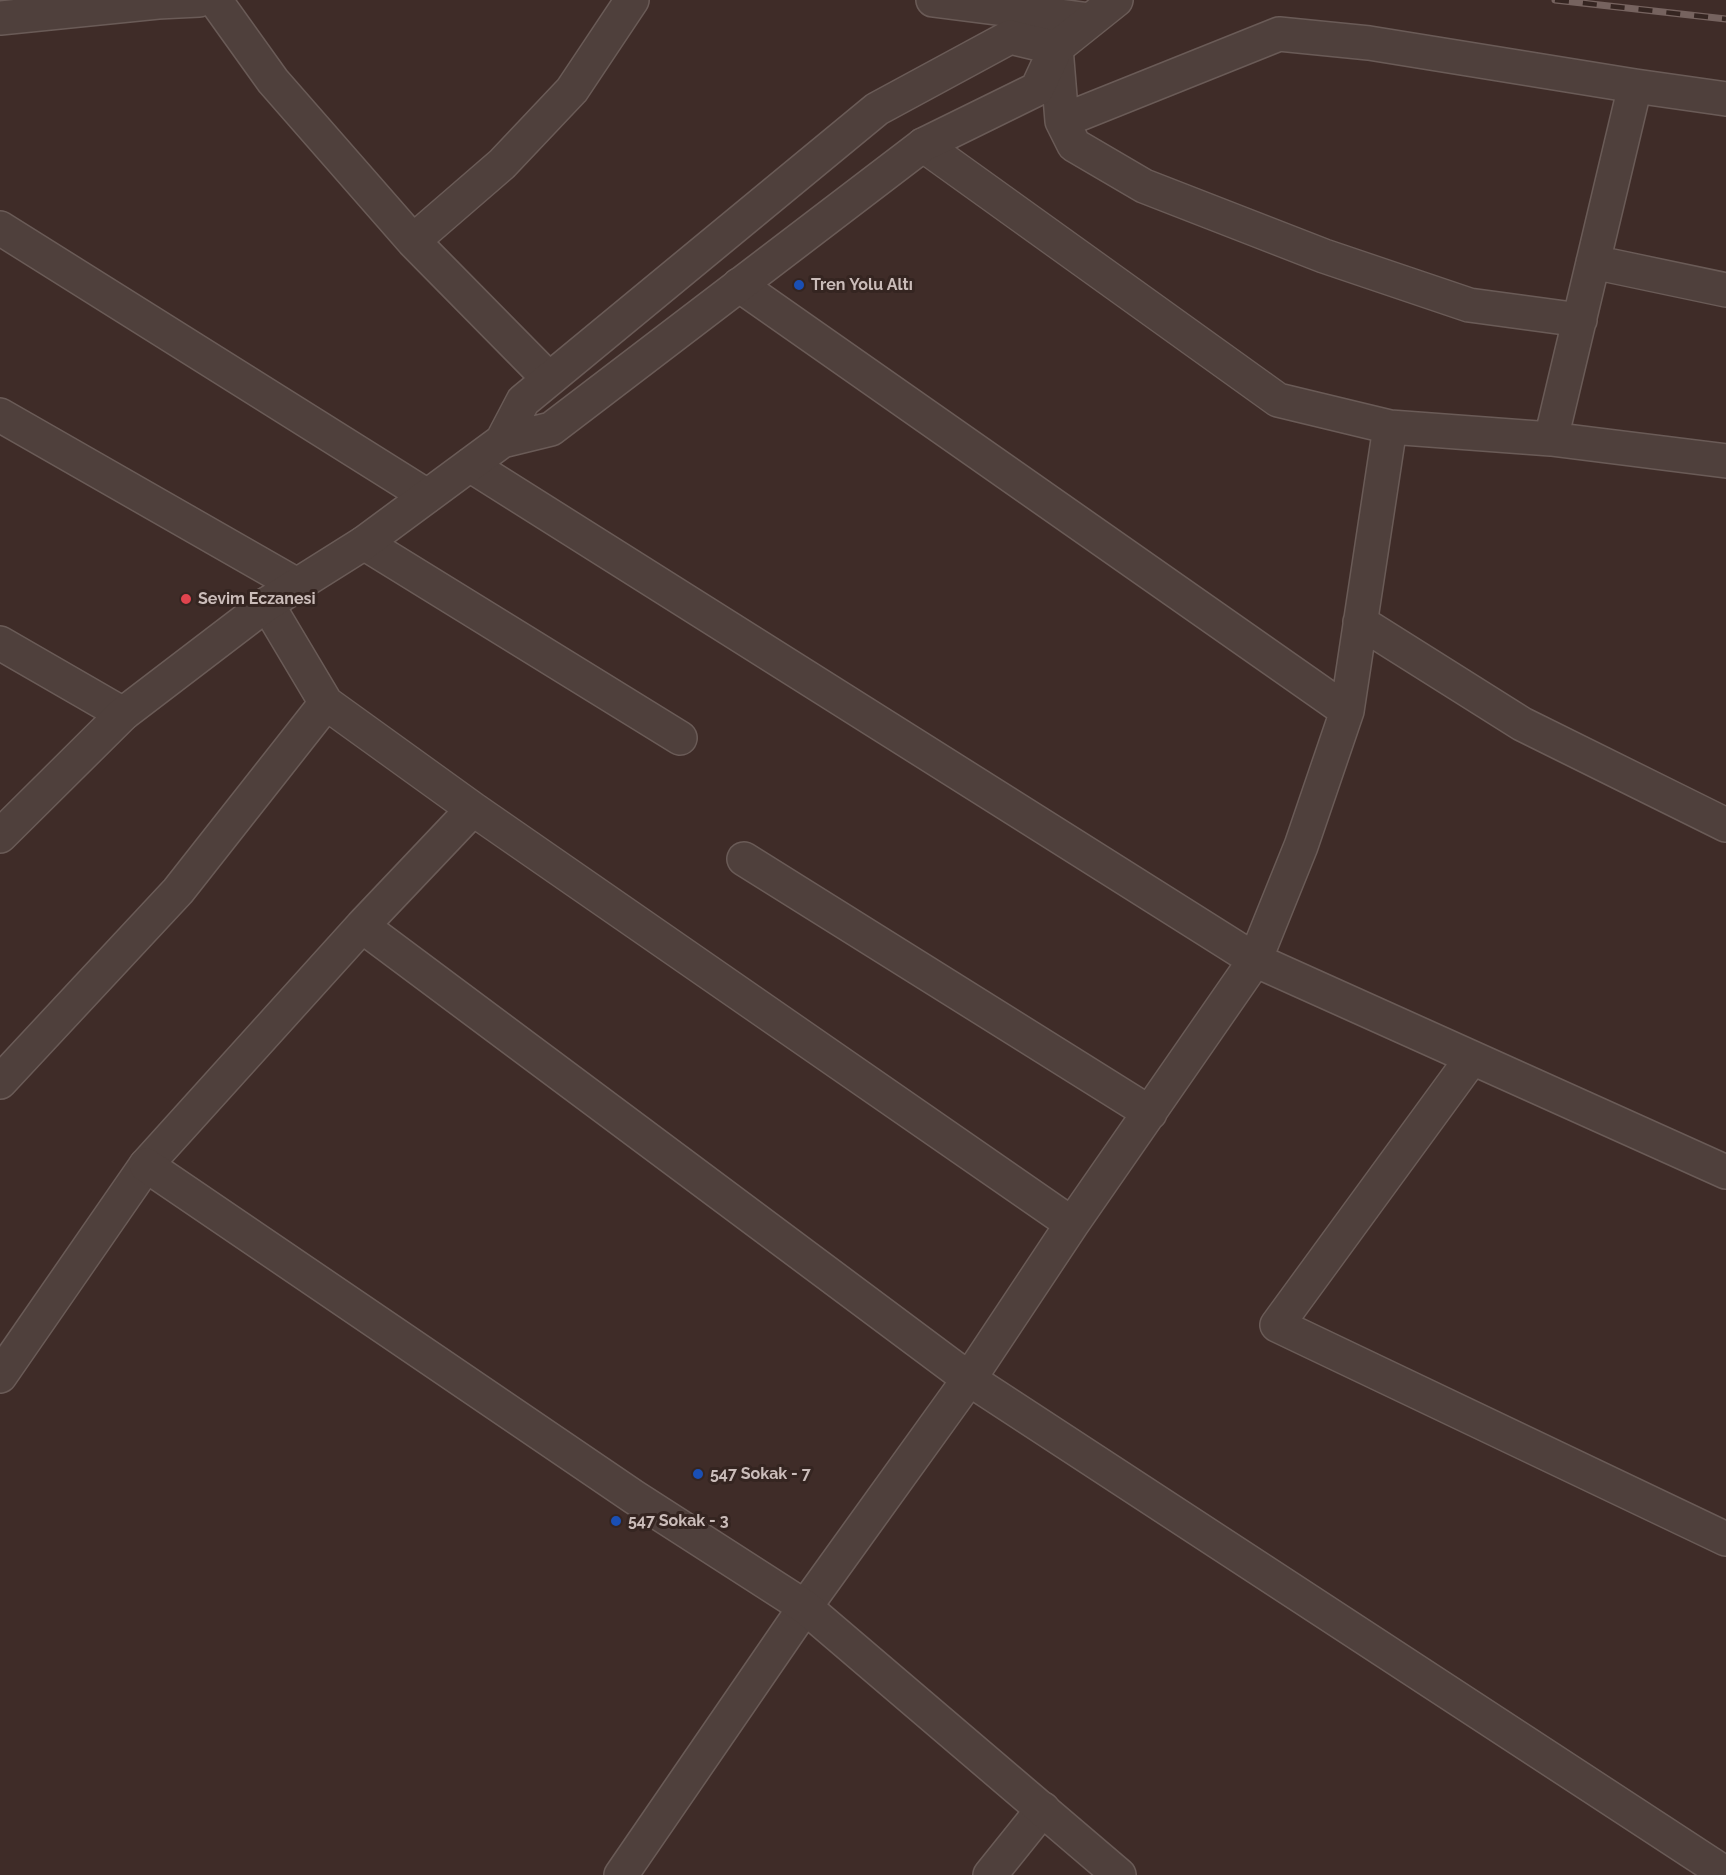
<!DOCTYPE html>
<meta charset="utf-8">
<style>
body{margin:0}
canvas{display:block;background:#3f2c28}
</style>
<canvas width="1726" height="1875"></canvas>
<script>
const c = document.querySelector('canvas').getContext('2d');
c.lineJoin = 'round';
function shape(rows) {
  const path = new Path2D();
  for (const r of rows) {
    path.moveTo(r[0], r[1]);
    for (let i = 2; i < r.length; i += 2) path.lineTo(r[i], r[i + 1]);
  }
  return path;
}
function stroke(path, color, width, dash) {
  c.strokeStyle = color;
  c.lineWidth = width;
  c.lineCap = dash ? 'butt' : 'round';
  c.setLineDash(dash || []);
  c.stroke(path);
}
function drawText(font, color, halo, rows, align = 'center') {
  c.font = font + ' Raleway,sans-serif';
  c.lineWidth = 6;
  c.setLineDash([]);
  c.textBaseline = 'middle';
  c.strokeStyle = halo;
  c.fillStyle = color;
  for (const [text, x, y, turn = 0] of rows) {
    c.save();
    c.translate(x, y);
    c.rotate((+turn || 0) * Math.PI / 180);
    c.textAlign = isNaN(turn) ? turn : align;
    if (halo) c.strokeText(text, 0, 0);
    c.fillText(text, 0, 0);
    c.restore();
  }
}
const minor = shape([
 [215,0,273,81,413,241,549,379],
 [933,0,1090,20],
 [0,18,158,2,199,0],
 [1056,48,1062,121,1074,145,1144,186,1324,256,1469,305,1580,320],
 [1062,121,1279,34,1369,43,1635,86,1726,99],
 [923,145,1278,400,1390,427,1551,439,1726,461],
 [0,228,427,496],
 [413,241,502,164,572,90,632,0],
 [1593,262,1726,290],
 [739,285,1347,711],
 [0,415,297,585],
 [1551,439,1635,86],
 [470,465,1255,960,1726,1172],
 [364,543,680,738],
 [267,604,326,703,473,809,1072,1224],
 [1360,622,1522,724,1726,825],
 [0,643,123,714],
 [744,859,1150,1113],
 [362,926,969,1379,1726,1874],
 [1472,1058,1277,1325,1726,1539],
 [0,1082,178,891,326,703],
 [0,1376,146,1165,362,926,473,809],
 [621,1875,805,1607,969,1379,1072,1224,1255,960,1301,846,1347,711,1390,427],
 [990,1875,1043,1809]
]);
const tertiary = shape([
 [502,441,523,401,877,109,1010,37,1056,48],
 [0,836,123,714,267,604,364,543,502,441,551,429,923,145,1037,89,1056,48,1116,0],
 [146,1165,634,1497,805,1607,1119,1875]
]);
const rail = shape([
 [1555,0,1726,19]
]);
const markers = [
 [799,285,6,"#1a4fb4"],
 [186,599,6,"#e0444e"],
 [698,1474,6,"#1a4fb4"],
 [616,1521,6,"#1a4fb4"]
];
const poiNames = [
 ["Tren Yolu Altı",811,285],
 ["Sevim Eczanesi",198,599],
 ["547 Sokak - 7",710,1474],
 ["547 Sokak - 3",628,1521]
];
stroke(minor, '#6a5b57', 36);
stroke(tertiary, '#6a5b57', 36);
stroke(minor, '#4f403c', 33);
stroke(tertiary, '#4f403c', 33);
stroke(rail, '#76635f', 7);
stroke(rail, '#352521', 4.5, [14]);
for (const [x, y, r, color] of markers) {
  const dot = new Path2D();
  dot.arc(x, y, r, 0, 2 * Math.PI);
  c.fillStyle = color;
  c.fill(dot);
  stroke(dot, '#352521', 2);
}
drawText('bold 16px', '#cabcb9', '#352521', poiNames, 'left');
</script>
